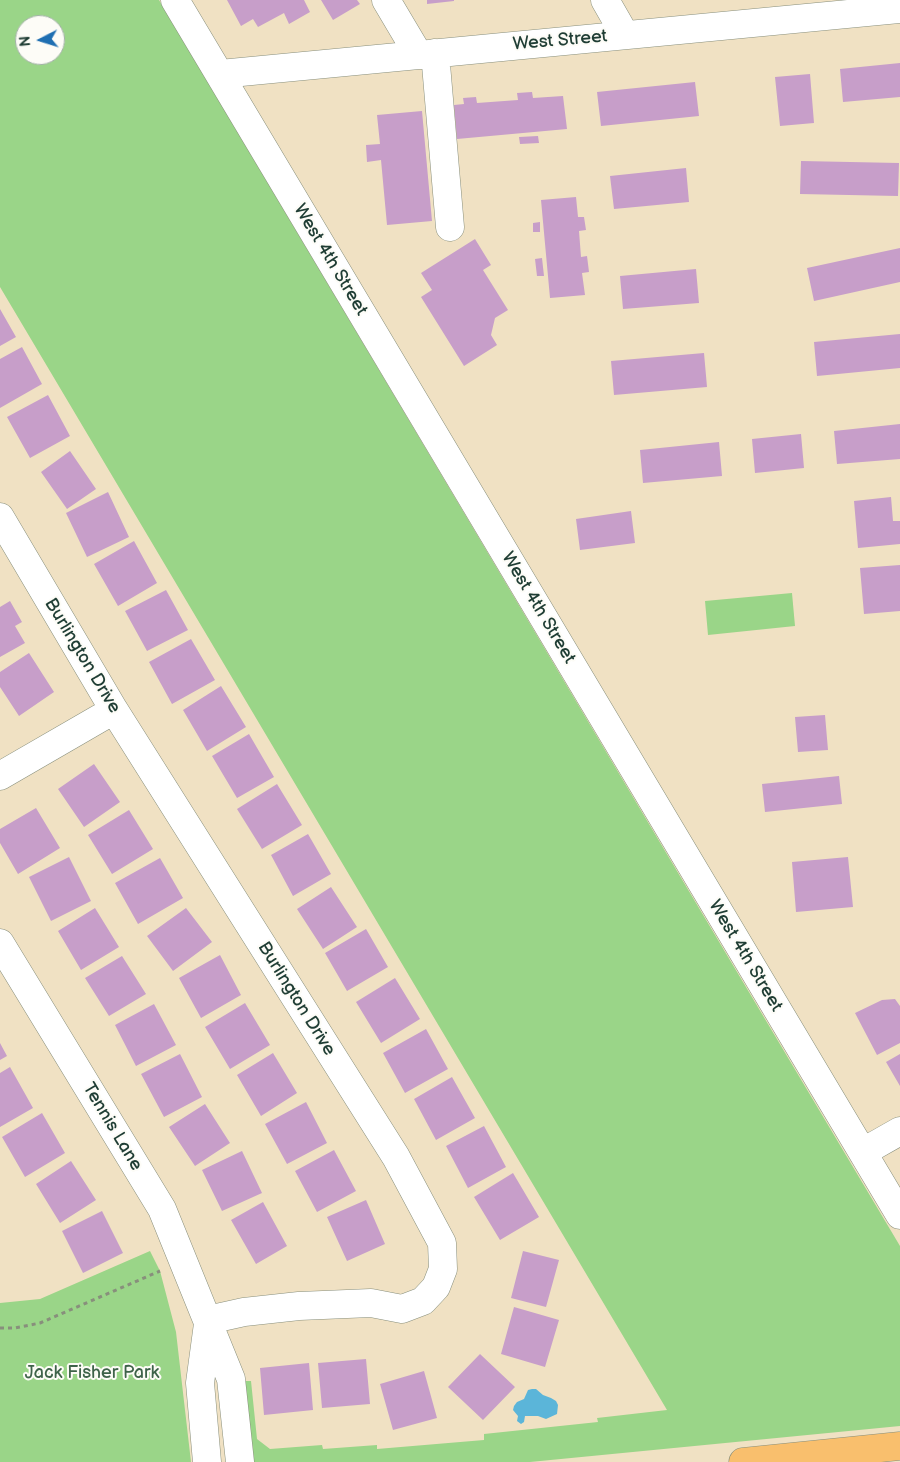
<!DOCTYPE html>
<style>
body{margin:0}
#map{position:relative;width:900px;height:1462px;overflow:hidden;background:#f0e1c3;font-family:"Balsamiq Sans",sans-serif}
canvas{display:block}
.north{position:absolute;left:15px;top:15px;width:50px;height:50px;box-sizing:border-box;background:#fdfcf7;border:1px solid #a4b0a9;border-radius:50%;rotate:265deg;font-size:14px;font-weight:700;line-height:20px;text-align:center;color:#1f3d34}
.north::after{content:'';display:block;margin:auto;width:18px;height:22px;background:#1f6fb2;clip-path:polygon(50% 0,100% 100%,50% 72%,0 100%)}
</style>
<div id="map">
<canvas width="900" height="1462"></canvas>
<div class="north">N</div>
</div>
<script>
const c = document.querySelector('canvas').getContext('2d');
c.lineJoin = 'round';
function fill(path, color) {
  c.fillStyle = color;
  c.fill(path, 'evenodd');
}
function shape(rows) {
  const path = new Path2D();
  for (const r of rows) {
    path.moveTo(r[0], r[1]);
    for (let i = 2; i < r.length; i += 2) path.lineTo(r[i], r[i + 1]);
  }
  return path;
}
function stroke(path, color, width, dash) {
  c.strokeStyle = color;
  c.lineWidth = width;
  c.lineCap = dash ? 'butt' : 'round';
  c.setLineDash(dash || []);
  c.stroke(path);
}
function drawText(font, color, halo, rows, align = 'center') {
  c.font = font + ' "Balsamiq Sans",sans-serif';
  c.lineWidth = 4;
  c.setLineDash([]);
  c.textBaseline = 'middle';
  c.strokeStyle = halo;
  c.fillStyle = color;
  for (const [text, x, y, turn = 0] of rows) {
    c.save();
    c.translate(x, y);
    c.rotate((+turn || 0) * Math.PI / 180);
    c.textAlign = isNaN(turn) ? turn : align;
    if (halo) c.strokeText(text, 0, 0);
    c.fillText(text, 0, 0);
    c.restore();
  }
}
const green = shape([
 [0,0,159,0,900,1246,900,1426,530,1462,250,1462,241,1381,251,1381,257,1439,270,1449,322,1445,323,1449,377,1445,377,1449,484,1440,484,1434,598,1422,597,1418,667,1410,0,287],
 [25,25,55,25,55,55,25,55],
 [792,593,795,626,708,635,705,601],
 [150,1251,160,1271,176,1332,191,1462,0,1462,0,1303,40,1299]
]);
const water = shape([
 [532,1389,536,1389,543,1395,551,1398,556,1401,558,1405,557,1414,546,1419,538,1416,525,1416,524,1422,521,1424,517,1421,518,1416,513,1410,514,1406,517,1402,524,1399,528,1390]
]);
const building = shape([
 [227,0,304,0,310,12,289,24,284,13,258,27,253,19,241,26],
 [321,0,357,0,360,4,333,20],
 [427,0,454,0,454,1,427,4],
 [900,63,900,97,843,102,840,69],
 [810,74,814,123,780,126,775,77],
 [695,82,699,116,601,126,597,92],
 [532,92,533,98,563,96,567,129,457,139,454,105,464,104,463,98,476,97,477,103,518,100,517,93],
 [422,111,432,221,387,225,381,160,367,162,366,145,380,144,377,115],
 [538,136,539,143,520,144,519,137],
 [801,161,899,163,898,196,800,194],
 [686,168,689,202,614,209,610,176],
 [576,197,578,217,584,217,586,230,579,231,581,257,587,256,589,272,582,273,585,295,550,298,541,200],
 [540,222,540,232,533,232,533,223],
 [475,239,491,265,483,270,508,310,495,318,491,335,497,345,464,366,421,297,432,290,421,273],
 [900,248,900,282,814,301,807,268],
 [542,258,544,276,537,276,535,259],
 [696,269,699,303,623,309,620,276],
 [0,309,16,337,0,346],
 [900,334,900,368,817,376,814,342],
 [22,347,42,384,0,408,0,359],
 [704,353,707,387,614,395,611,361],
 [48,395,70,436,30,458,7,417],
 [900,424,900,459,837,464,834,431],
 [801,434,804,468,755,473,752,439],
 [719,442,722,476,643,483,640,450],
 [70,451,96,489,67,509,41,472],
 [108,492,129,537,87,557,66,513],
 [891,497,893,521,900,521,900,544,858,548,854,501],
 [631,511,635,543,580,550,576,519],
 [134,541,157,583,118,606,94,564],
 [900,565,900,611,864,614,860,568],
 [166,590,188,630,147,651,125,611],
 [10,601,22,622,15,626,25,643,0,657,0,607],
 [191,639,215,680,172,704,149,662],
 [29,653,54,692,19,716,0,687,0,672],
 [221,686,246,727,207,751,183,710],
 [825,715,828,750,798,752,795,717],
 [249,734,274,777,237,798,212,756],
 [94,764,120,802,84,827,58,789],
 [839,776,842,804,765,812,762,784],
 [277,784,302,825,262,849,237,809],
 [36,808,60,848,18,874,0,843,0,829],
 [129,810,153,849,112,874,88,835],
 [308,834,331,874,293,896,271,855],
 [69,857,91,901,51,921,29,877],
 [848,857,853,907,796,912,792,862],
 [160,858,183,898,138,924,115,883],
 [331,887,357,927,323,949,297,909],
 [95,908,119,947,81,970,58,931],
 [186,908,212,942,173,971,147,936],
 [366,929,388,967,347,991,325,953],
 [220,955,241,995,201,1018,179,978],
 [122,956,146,994,109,1016,85,978],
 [395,978,420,1019,381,1043,356,1002],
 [895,999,900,1006,900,1043,877,1055,855,1013,882,1000],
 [245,1003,270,1045,230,1069,205,1027],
 [154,1004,176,1045,136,1066,115,1025],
 [426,1029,448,1069,405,1093,383,1053],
 [0,1043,7,1056,0,1060],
 [273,1053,297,1093,261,1116,237,1075],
 [180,1054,202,1097,164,1117,141,1074],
 [900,1054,900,1086,886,1062],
 [10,1067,33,1108,0,1127,0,1073],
 [452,1077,475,1118,436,1140,414,1099],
 [306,1102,327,1143,287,1164,265,1124],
 [205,1104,230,1143,195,1166,169,1127],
 [42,1113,65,1153,25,1177,2,1137],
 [484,1126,506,1167,468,1188,446,1146],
 [334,1150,356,1191,317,1212,295,1171],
 [242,1151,262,1193,222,1211,202,1170],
 [71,1161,96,1200,60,1223,36,1184],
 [513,1173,539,1217,500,1240,474,1197],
 [366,1200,385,1244,347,1261,327,1217],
 [263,1202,287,1246,256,1264,231,1220],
 [102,1211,123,1253,83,1273,62,1231],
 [523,1251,559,1260,546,1307,511,1298],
 [514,1307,559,1320,545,1367,501,1354],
 [480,1354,515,1387,483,1420,448,1387],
 [366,1359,370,1404,322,1408,318,1363],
 [309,1363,313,1410,264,1415,260,1368],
 [424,1371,437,1418,393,1430,380,1384]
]);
const path = shape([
 [0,1328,15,1328,40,1323,160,1271]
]);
const minor = shape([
 [175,0,900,1215],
 [386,0,418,54],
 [605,0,625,35],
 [435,53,450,227],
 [220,74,900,9],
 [0,517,114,710,396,1157,442,1243,443,1269,436,1287,423,1301,402,1309,371,1303,299,1306,244,1312,208,1320],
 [0,776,114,710],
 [0,943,162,1209,231,1379,240,1462],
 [863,1152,900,1131],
 [207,1462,200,1383,208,1324]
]);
const major = shape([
 [743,1462,900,1446]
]);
const streetNames = [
 ["West Street",560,41,-5],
 ["West 4th Street",330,260,59],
 ["West 4th Street",538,608,59],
 ["Burlington Drive",82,656,59],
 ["West 4th Street",745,956,59],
 ["Burlington Drive",296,999,58],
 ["Tennis Lane",112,1127,59]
];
const parkNames = [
 ["Jack Fisher Park",92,1373]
];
fill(green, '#9ad588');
fill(water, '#5bb5d9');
fill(building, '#c79ec9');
stroke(minor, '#888f7c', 29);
stroke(major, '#888f7c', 29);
stroke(path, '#888f7c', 3, [4, 4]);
stroke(minor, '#fff', 28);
stroke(major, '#f9bf6d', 28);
drawText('18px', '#1f3d34', '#fdfcf7', streetNames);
drawText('18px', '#3e6349', '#fdfcf7', parkNames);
</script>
